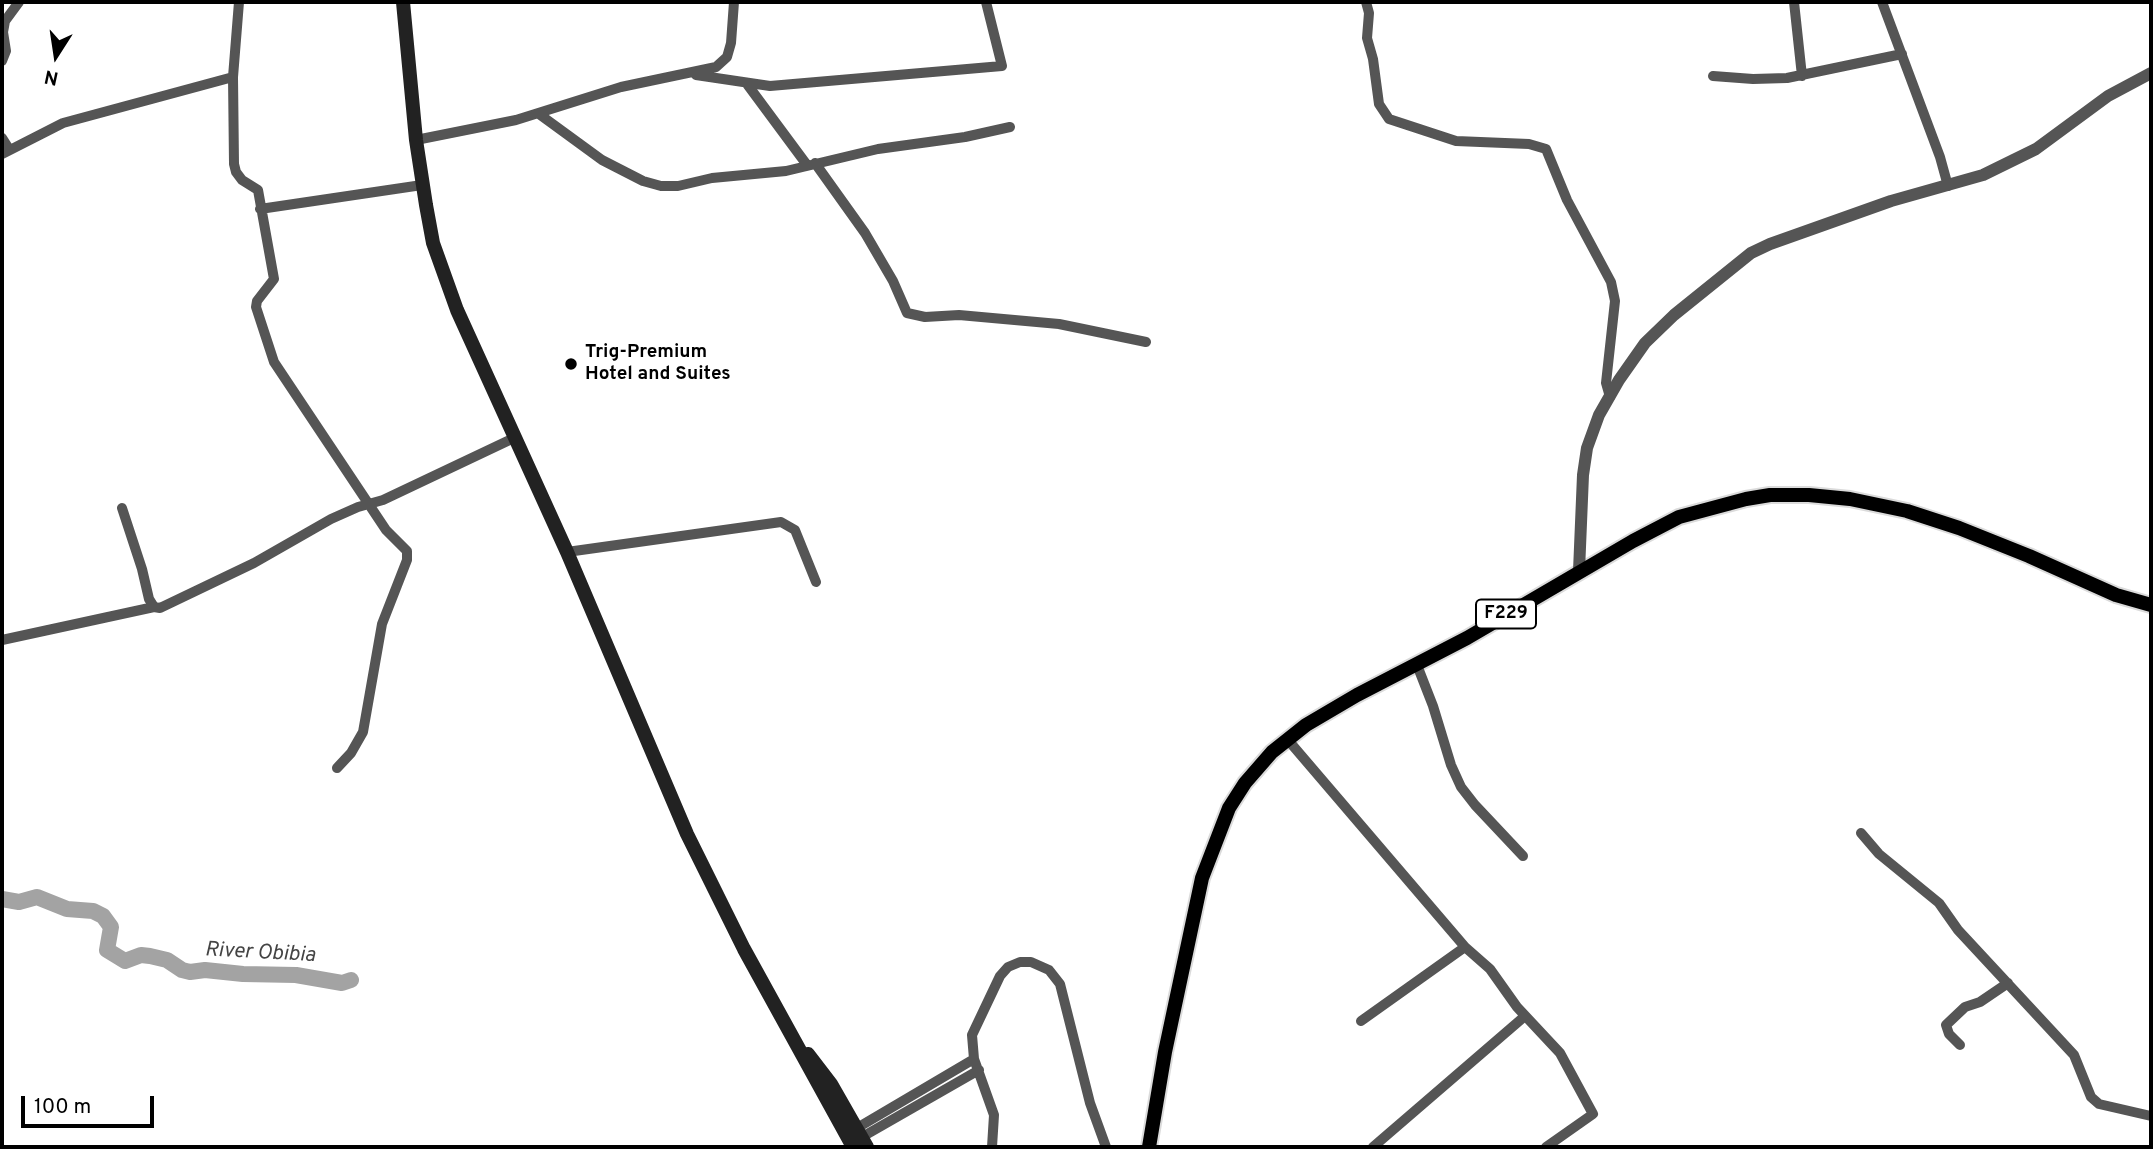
<!DOCTYPE html>
<style>
body{margin:0}
#map{position:relative;width:2153px;height:1149px;overflow:hidden;background:#fff;font-family:Overpass,sans-serif}
canvas{display:block}
.frame{position:absolute;inset:0;border:4px solid #000;pointer-events:none}
.north{position:absolute;left:21px;top:21px;width:70px;height:70px;-webkit-text-stroke:5px #fff;paint-order:stroke;rotate:192deg;font-size:19px;font-weight:700;line-height:28px;text-align:center;color:#000}
.north::after{content:'';display:block;margin:auto;width:24px;height:32px;background:#000;clip-path:polygon(50% 0,100% 100%,50% 72%,0 100%)}
.scale{position:absolute;left:21px;top:1096px;width:133px;height:32px;box-sizing:border-box;border:4px solid #000;border-top:0;padding-left:9px;font-size:21px;line-height:24px;white-space:nowrap;color:#000;-webkit-text-stroke:5px #fff;paint-order:stroke}
</style>
<div id="map">
<canvas width="2153" height="1149"></canvas>
<div class="frame"></div>
<div class="north">N</div>
<div class="scale">100 m</div>
</div>
<script>
const c = document.querySelector('canvas').getContext('2d');
c.lineJoin = 'round';
function shape(rows) {
  const path = new Path2D();
  for (const r of rows) {
    path.moveTo(r[0], r[1]);
    for (let i = 2; i < r.length; i += 2) path.lineTo(r[i], r[i + 1]);
  }
  return path;
}
function stroke(path, color, width, dash) {
  c.strokeStyle = color;
  c.lineWidth = width;
  c.lineCap = dash ? 'butt' : 'round';
  c.setLineDash(dash || []);
  c.stroke(path);
}
function drawText(font, color, halo, rows, align = 'center') {
  c.font = font + ' Overpass,sans-serif';
  c.lineWidth = 7;
  c.setLineDash([]);
  c.textBaseline = 'middle';
  c.strokeStyle = halo;
  c.fillStyle = color;
  for (const [text, x, y, turn = 0] of rows) {
    c.save();
    c.translate(x, y);
    c.rotate((+turn || 0) * Math.PI / 180);
    c.textAlign = isNaN(turn) ? turn : align;
    if (halo) c.strokeText(text, 0, 0);
    c.fillText(text, 0, 0);
    c.restore();
  }
}
const river = shape([
 [2,899,19,902,37,897,67,909,93,911,103,916,111,927,107,950,125,961,141,955,150,956,167,960,182,970,190,972,205,970,243,974,296,975,342,983,351,980]
]);
const minor = shape([
 [239,2,233,77,234,164,236,172,242,180,258,190,274,279,257,301,256,307,274,362,386,530,407,551,407,560,382,624,363,732,351,753,337,768],
 [1366,2,1369,13,1367,38,1373,59,1379,104,1389,119,1456,141,1529,144,1546,149,1567,200,1611,282,1615,301,1606,383,1610,397],
 [1794,2,1802,76],
 [1882,2,1940,157,1948,186],
 [2,61,6,51,3,32,5,21,19,2],
 [696,75,770,86,1002,66,986,2],
 [1713,76,1753,79,1787,78,1902,54],
 [747,84,807,165],
 [539,114,602,160,643,181,661,186,678,186,712,178,786,171,878,149,965,137,1010,127],
 [2,138,9,149],
 [416,140,516,120,621,87,716,67,727,57,731,43,734,2],
 [2,154,63,123,233,77],
 [815,163,865,233,893,281,907,313,925,317,959,315,1059,324,1146,342],
 [260,209,422,185],
 [122,508,142,569,149,599,154,607,160,608,254,563,331,519,358,507,383,500,516,437],
 [567,552,781,522,795,530,816,582],
 [2,640,154,607],
 [1417,665,1433,706,1451,765,1461,787,1475,805,1523,856],
 [1288,740,1465,947,1490,969,1517,1007,1560,1053,1593,1114,1546,1147],
 [1861,833,1879,854,1939,903,1958,930,2074,1055,2091,1097,2099,1104,2151,1116],
 [1361,1021,1465,947],
 [1960,1045,1949,1034,1946,1025,1965,1007,1980,1002,2008,983],
 [857,1128,974,1059],
 [862,1137,979,1070],
 [992,1147,994,1115,974,1059,972,1035,1000,976,1008,967,1020,962,1031,962,1049,970,1060,984,1090,1103,1106,1147],
 [1373,1147,1525,1016]
]);
const tertiary = shape([
 [1579,571,1583,475,1587,448,1599,415,1619,380,1645,343,1674,315,1751,253,1770,244,1891,201,1983,175,2036,149,2108,96,2151,73]
]);
const secondary = shape([
 [403,2,416,140,426,205,433,243,457,310,567,552,687,834,744,949,853,1147],
 [808,1054,831,1084,867,1147]
]);
const primary = shape([
 [1149,1147,1165,1052,1202,878,1229,808,1245,783,1272,752,1306,725,1357,695,1467,638,1633,541,1679,517,1746,499,1770,495,1809,495,1850,499,1907,511,1959,528,2029,556,2116,595,2151,605]
]);
const markers = [
 [571,364,7,"#000"]
];
const shields = [
 [1506,614,60]
];
const shieldNames = [
 ["F229",1506,614]
];
const poiNames = [
 ["Trig-Premium",585,353],
 ["Hotel and Suites",585,375]
];
const waterNames = [
 ["River Obibia",260,954,3]
];
stroke(river, '#a3a3a3', 16);
stroke(primary, '#dbdbdb', 18);
stroke(minor, '#555', 10);
stroke(tertiary, '#555', 12);
stroke(secondary, '#222', 14);
stroke(primary, '#000', 14);
for (const [x, y, r, color] of markers) {
  const dot = new Path2D();
  dot.arc(x, y, r, 0, 2 * Math.PI);
  c.fillStyle = color;
  c.fill(dot);
  stroke(dot, '#fff', 2.5);
}
for (const [x, y, w] of shields) {
  const box = new Path2D();
  box.roundRect(x - w / 2, y - 14.5, w, 29, 5);
  c.fillStyle = '#fff';
  c.fill(box);
  stroke(box, '#000', 2);
}
drawText('bold 18px', '#000', null, shieldNames);
drawText('bold 19px', '#000', '#fff', poiNames, 'left');
drawText('italic 21px', '#444', '#fff', waterNames);
</script>
